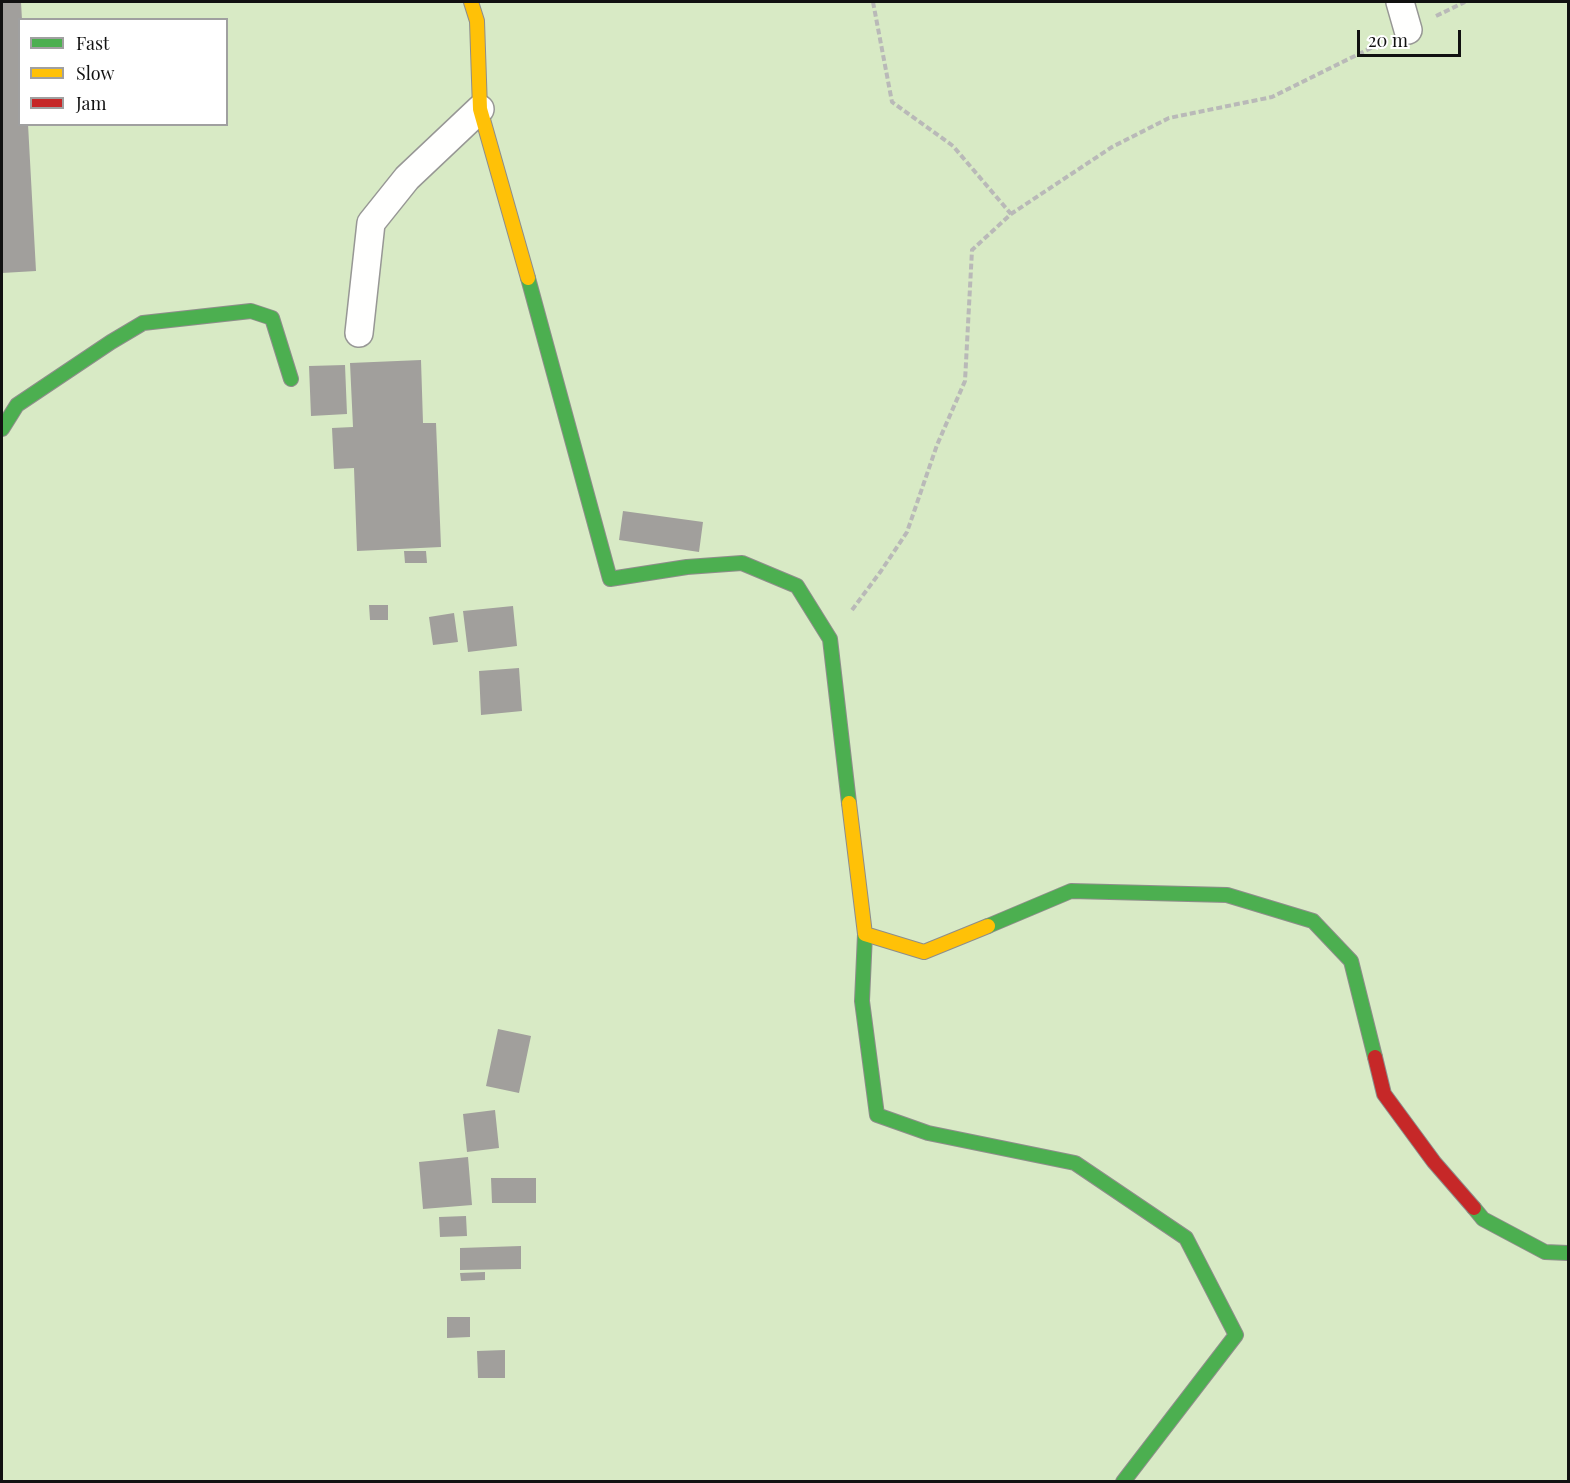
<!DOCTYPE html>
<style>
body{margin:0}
#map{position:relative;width:1570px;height:1483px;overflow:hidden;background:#fdfcf7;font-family:"Playfair Display",serif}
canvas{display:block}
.frame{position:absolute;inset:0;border:3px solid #111;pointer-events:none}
.legend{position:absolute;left:18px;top:18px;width:210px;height:108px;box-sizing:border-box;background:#fff;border:2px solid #a0a0a0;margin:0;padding:8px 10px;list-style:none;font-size:18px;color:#111}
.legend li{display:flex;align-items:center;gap:12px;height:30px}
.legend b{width:30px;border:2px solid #a0a0a0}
.scale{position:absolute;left:1357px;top:30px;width:104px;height:27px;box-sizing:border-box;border:3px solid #111;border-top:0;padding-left:8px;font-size:18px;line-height:21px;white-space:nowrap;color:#111;-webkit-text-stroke:4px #fff;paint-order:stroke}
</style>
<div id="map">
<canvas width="1570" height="1483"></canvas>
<div class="frame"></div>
<ul class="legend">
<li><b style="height:8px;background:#4caf50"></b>Fast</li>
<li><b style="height:8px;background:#ffc107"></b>Slow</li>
<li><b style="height:8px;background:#c62828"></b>Jam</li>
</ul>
<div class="scale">20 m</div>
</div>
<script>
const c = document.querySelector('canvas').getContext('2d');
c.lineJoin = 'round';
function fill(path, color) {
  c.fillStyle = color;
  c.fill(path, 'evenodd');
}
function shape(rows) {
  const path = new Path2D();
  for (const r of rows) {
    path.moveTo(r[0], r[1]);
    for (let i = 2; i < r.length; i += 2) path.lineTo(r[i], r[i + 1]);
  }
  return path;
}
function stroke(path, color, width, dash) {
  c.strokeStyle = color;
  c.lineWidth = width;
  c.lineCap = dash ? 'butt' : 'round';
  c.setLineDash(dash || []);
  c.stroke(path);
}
const forest = shape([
 [2,2,1568,2,1568,1481,2,1481],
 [20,20,226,20,226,124,20,124]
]);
const building = shape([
 [2,2,21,2,22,20,20,20,20,124,28,124,36,271,2,273],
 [421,360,423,423,436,423,441,547,357,551,354,468,334,469,332,428,353,427,350,363],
 [345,365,347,414,311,416,309,366],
 [623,511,703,522,699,552,619,540],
 [404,551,426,551,427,563,405,563],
 [369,605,388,605,388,620,370,620],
 [513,606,517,646,468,652,463,611],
 [454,613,458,642,433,645,429,617],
 [519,668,522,711,481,715,479,671],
 [498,1029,531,1036,519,1093,486,1086],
 [495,1110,499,1148,467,1152,463,1114],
 [468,1157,472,1205,423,1209,419,1162],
 [491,1178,536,1178,536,1203,492,1203],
 [466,1216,467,1236,440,1237,439,1217],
 [521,1246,521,1269,460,1270,460,1248],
 [485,1272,485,1280,461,1281,460,1273],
 [447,1317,470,1317,470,1337,447,1338],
 [505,1350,505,1378,478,1378,477,1351]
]);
const path = shape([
 [873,2,892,102,953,146,1011,214],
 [1436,16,1465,2],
 [852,610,881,571,907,532,937,445,965,381,972,250,1011,214,1112,147,1169,118,1272,97,1381,43]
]);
const street = shape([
 [1400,2,1408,30],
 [359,333,371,223,407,178,480,109]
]);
const fast = shape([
 [528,278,610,579,687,567,742,563,797,586,830,639,849,803],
 [2,429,17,405,111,342,143,323,251,311,272,318,291,379],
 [988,926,1071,891,1227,895,1313,921,1351,961,1375,1057],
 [865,934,862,1001,877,1115,928,1133,1075,1163,1186,1238,1236,1335,1123,1482],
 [1474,1208,1483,1219,1545,1252,1568,1253]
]);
const slow = shape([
 [471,2,477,21,480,109,528,278],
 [849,803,865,934,924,952,988,926]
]);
const jam = shape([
 [1375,1057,1384,1094,1434,1162,1474,1208]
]);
fill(forest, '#d8eac5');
fill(building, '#a19f9c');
stroke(street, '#979795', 30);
stroke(fast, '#8e8d8b', 16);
stroke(slow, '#8e8d8b', 16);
stroke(jam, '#8e8d8b', 16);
stroke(path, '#b9b9b8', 4, [6, 3]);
stroke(street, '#fffffe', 27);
stroke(fast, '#4caf50', 14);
stroke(slow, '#ffc107', 14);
stroke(jam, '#c62828', 14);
</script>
